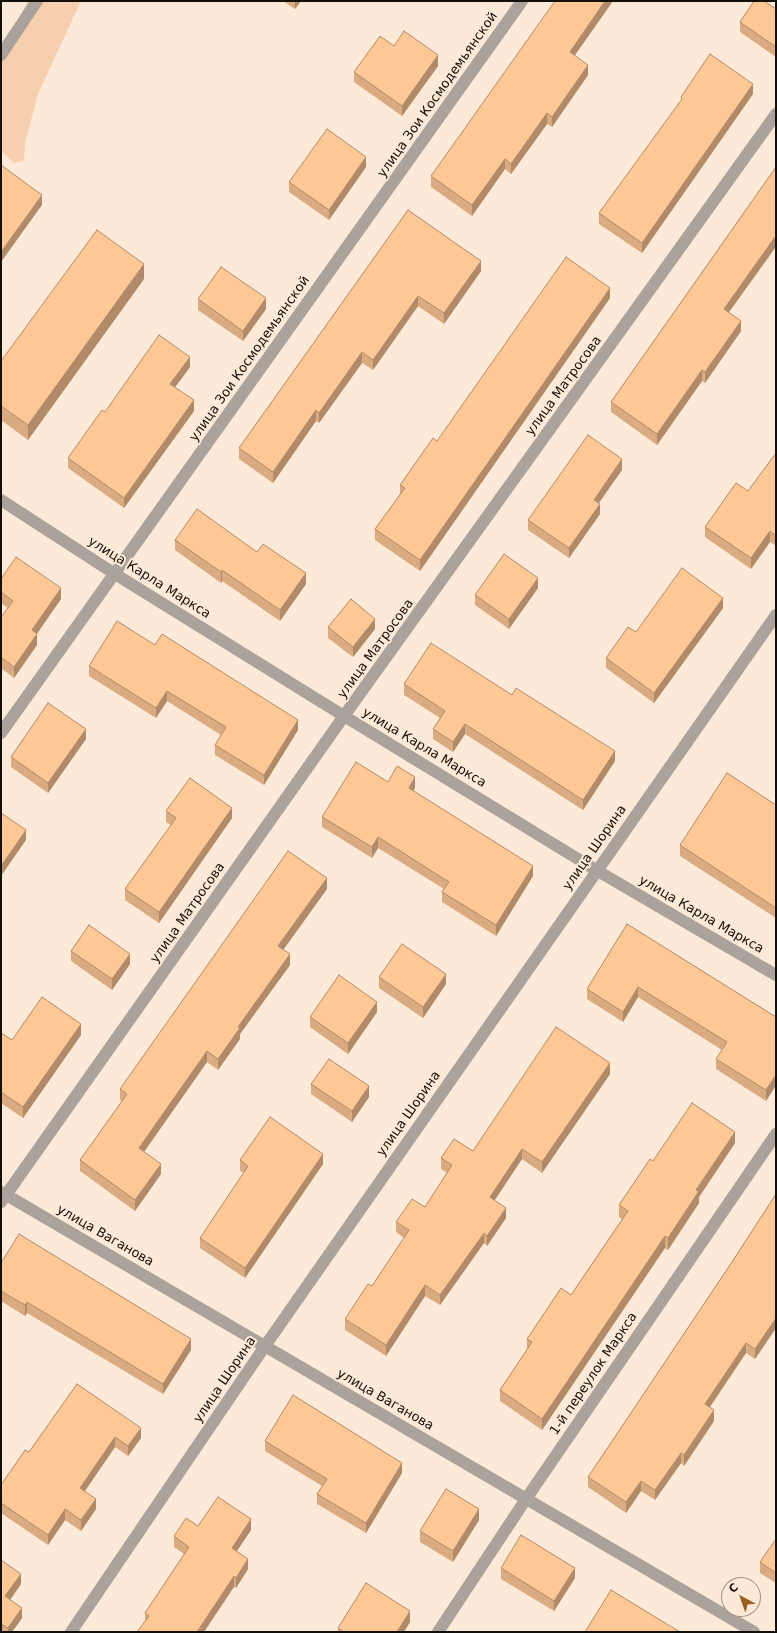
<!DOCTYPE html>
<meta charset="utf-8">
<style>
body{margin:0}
#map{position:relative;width:777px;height:1633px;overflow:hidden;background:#fde9d7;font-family:"DejaVu Sans",sans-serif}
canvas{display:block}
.frame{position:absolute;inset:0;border:2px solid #150f09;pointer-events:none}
.north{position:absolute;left:721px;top:1577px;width:40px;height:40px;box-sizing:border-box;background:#fde9d7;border:1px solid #a09285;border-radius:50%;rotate:319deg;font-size:11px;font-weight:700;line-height:16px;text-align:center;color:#150f09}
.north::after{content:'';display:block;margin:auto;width:14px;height:18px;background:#9b6021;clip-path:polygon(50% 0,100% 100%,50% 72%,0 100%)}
</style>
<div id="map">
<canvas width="777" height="1633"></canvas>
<div class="frame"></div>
<div class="north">С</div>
</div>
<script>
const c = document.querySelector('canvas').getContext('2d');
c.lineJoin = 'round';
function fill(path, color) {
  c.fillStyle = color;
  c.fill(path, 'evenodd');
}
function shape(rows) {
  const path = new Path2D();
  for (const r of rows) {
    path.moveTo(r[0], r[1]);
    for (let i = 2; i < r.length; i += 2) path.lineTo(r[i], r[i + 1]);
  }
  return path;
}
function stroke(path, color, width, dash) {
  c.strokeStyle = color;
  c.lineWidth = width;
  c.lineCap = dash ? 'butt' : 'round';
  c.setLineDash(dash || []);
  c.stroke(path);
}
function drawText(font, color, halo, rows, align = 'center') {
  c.font = font + ' "DejaVu Sans",sans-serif';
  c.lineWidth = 4;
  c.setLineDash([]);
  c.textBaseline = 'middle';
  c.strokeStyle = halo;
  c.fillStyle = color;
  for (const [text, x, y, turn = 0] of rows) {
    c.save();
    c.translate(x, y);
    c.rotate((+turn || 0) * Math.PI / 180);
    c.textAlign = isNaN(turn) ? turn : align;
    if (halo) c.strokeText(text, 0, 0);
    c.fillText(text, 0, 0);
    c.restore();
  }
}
const green = shape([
 [28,1,81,1,38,94,25,143,24,160,14,163,1,151,1,56,5,46]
]);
const minor = shape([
 [1,55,37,1],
 [1,500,115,574,344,716,596,870,776,975],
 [1,733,522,1],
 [1,1192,754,1632],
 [1,1202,344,716,776,114],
 [71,1632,265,1346,776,615],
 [438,1632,526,1499,776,1134]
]);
const wall = shape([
 [283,1,301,1,295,9],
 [613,1,575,55,588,75,552,127,547,124,511,174,505,169,472,216,431,187,431,176],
 [776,9,776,57,740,32,740,22],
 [394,46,438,66,402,116,354,82,354,72],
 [753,94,642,253,599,224,599,213,681,101,681,97],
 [366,167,329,220,289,192,289,182],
 [776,167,776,249,775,248,729,312,741,331,705,383,702,381,657,445,611,412,611,402],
 [408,210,481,271,444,324,418,306,373,370,362,363,319,423,316,421,273,483,239,459,239,448],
 [144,279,28,440,1,420,1,361],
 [610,298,420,571,375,540,375,529,400,494,400,485,437,441],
 [198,299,266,309,243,341,198,310],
 [190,367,175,387,194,411,124,508,68,468,68,458,105,412],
 [776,453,776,546,770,542,751,569,705,537,705,527,748,491],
 [622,470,598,503,600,514,569,558,528,530,528,520],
 [175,540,257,552,306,584,280,621,222,581,221,583,175,550],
 [1,579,61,599,36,634,37,645,14,678,2,669,1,670,1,617,8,608,1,603],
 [538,588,509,629,475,605,475,595],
 [723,608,654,703,606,668,606,658],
 [328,627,375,629,353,657,328,638],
 [89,666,298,730,264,785,215,755,215,745,221,735,167,701,156,718,89,676],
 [404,684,615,761,583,810,465,734,453,752,433,739,433,729,440,718,404,695],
 [86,739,48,793,11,767,11,757],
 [388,782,415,788,413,791,533,876,496,936,442,902,442,892,444,889,378,848,372,858,322,827,322,817],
 [776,805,776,918,680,856,680,845],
 [166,811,232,818,159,923,125,900,125,889,171,825,166,822],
 [327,889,283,950,290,965,240,1034,240,1039,218,1070,207,1062,144,1152,161,1174,135,1211,80,1171,80,1160,122,1101,120,1100,120,1089],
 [627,924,776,1017,776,1085,766,1101,716,1069,716,1059,722,1050,638,997,623,1022,587,999,587,989],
 [71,951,130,964,112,990,71,961],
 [379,977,446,984,423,1018,379,988],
 [377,1012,348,1054,310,1027,310,1017],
 [1,1033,12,1040,81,1035,23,1118,1,1103],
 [610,1074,542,1173,522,1159,495,1200,506,1218,487,1246,484,1243,440,1305,425,1296,386,1356,345,1330,345,1319,372,1286,404,1238,396,1232,396,1222,425,1207,447,1173,441,1169,441,1158,473,1151],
 [311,1084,369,1097,352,1122,311,1094],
 [735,1143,699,1197,699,1203,668,1250,665,1248,542,1430,500,1401,500,1390,527,1350,527,1339,571,1295,622,1219,619,1217,619,1205,653,1161],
 [240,1160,323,1164,245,1278,200,1248,200,1238,244,1173,240,1171],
 [776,1194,776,1328,755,1359,746,1353,710,1407,714,1421,684,1466,681,1463,655,1500,641,1491,626,1513,588,1487,588,1477,732,1262],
 [1,1263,191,1350,163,1394,27,1313,25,1316,1,1301],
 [77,1384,141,1438,128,1456,115,1447,85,1491,96,1509,81,1531,65,1520,48,1545,1,1513,1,1485,29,1452],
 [265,1441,402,1473,366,1533,317,1504,317,1494,322,1486,265,1451],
 [479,1520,453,1562,420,1542,420,1531],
 [198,1526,251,1530,237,1551,248,1569,236,1588,234,1587,145,1622,145,1613,184,1554,174,1547,174,1536],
 [776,1539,776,1583,760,1573,760,1562],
 [1,1560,21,1584,10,1600,22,1618,12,1632,1,1632],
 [501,1568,575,1578,554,1611,501,1579],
 [410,1622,404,1632,338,1632,338,1628]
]);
const shadedWall = shape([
 [295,1,301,1,295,9],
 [605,1,613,1,570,62,570,52],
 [438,55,438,66,402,116,402,106],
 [588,65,588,75,552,127,552,117],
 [753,84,753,94,642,253,642,243],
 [547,113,547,124,511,174,511,164],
 [366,157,366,167,329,220,329,210],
 [505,159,505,169,472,216,472,205],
 [42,195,42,205,1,262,1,252],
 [775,237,775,248,724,319,724,309],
 [481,261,481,271,444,324,444,313],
 [144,264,144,279,28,440,28,425],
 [610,288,610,298,420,571,420,560],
 [418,296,418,306,373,370,373,360],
 [266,298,266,309,243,341,243,331],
 [741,321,741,331,705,383,705,372],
 [362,352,362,363,319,423,319,413],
 [190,357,190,367,170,394,170,384],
 [702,370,702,381,657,445,657,434],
 [194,400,194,411,124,508,124,498],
 [316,410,316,421,273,483,273,472],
 [622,459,622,470,594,510,594,500],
 [600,504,600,514,569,558,569,548],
 [770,531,770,542,751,569,751,558],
 [222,570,222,581,221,583,221,572],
 [306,573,306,584,280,621,280,610],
 [538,578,538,588,509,629,509,619],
 [61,588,61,599,32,641,32,630],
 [723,598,723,608,654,703,654,693],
 [375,619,375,629,353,657,353,647],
 [37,634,37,645,14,678,14,667],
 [2,658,2,669,1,670,1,659],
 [167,691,167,701,156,718,156,708],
 [298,720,298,730,264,785,264,775],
 [465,724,465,734,453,752,453,742],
 [86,729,86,739,48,793,48,783],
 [615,751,615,761,583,810,583,800],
 [415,777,415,788,409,798,409,788],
 [232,808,232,818,159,923,159,912],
 [26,830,26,840,1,876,1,866],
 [378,837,378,848,372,858,372,847],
 [533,866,533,876,496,936,496,925],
 [327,878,327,889,278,957,278,946],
 [130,954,130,964,112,990,112,979],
 [290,954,290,965,240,1034,240,1039,218,1070,218,1059,238,1027],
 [446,974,446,984,423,1018,423,1007],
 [638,987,638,997,623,1022,623,1012],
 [377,1002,377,1012,348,1054,348,1043],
 [81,1024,81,1035,23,1118,23,1107],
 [207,1051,207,1062,139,1159,139,1148],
 [610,1063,610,1074,542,1173,542,1162],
 [776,1075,776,1085,766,1101,766,1090],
 [369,1086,369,1097,352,1122,352,1111],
 [735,1132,735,1143,699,1197,699,1203,668,1250,668,1238,696,1190],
 [522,1149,522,1159,490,1207,490,1197],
 [323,1154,323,1164,245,1278,245,1268],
 [161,1164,161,1174,135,1211,135,1200],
 [506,1208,506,1218,487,1246,487,1236],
 [484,1233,484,1243,440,1305,440,1295],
 [665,1236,665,1248,542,1430,542,1419],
 [425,1285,425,1296,386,1356,386,1345],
 [27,1302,27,1313,25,1316,25,1305],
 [776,1318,776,1328,755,1359,755,1349],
 [191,1339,191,1350,163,1394,163,1384],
 [746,1343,746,1353,705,1414,705,1404],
 [714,1410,714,1421,684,1466,684,1455],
 [141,1428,141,1438,128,1456,128,1446],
 [115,1437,115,1447,80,1498,80,1488],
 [681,1453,681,1463,655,1500,655,1490],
 [402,1463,402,1473,366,1533,366,1523],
 [641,1481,641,1491,626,1513,626,1502],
 [96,1499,96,1509,81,1531,81,1520],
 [65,1509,65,1520,48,1545,48,1535],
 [479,1509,479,1520,453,1562,453,1551],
 [251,1519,251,1530,232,1558,232,1548],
 [248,1559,248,1569,236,1588,236,1578],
 [575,1568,575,1578,554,1611,554,1601],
 [21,1574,21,1584,5,1607,5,1596],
 [234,1576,234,1587,204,1632,197,1632],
 [22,1608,22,1618,12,1632,8,1632,8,1628],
 [410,1611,410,1622,404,1632,397,1632]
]);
const building = shape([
 [555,1,605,1,570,52,588,65,552,117,547,113,511,164,505,159,472,205,431,176,555,1],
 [754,1,764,1,776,9,776,47,740,22,754,1],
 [404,31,438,55,402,106,354,72,380,36,394,46,404,31],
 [710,54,753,84,642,243,599,213,682,99,681,97,710,54],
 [327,129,366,157,329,210,289,182,327,129],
 [1,165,42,195,1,252,1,165],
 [776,167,776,238,775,237,724,309,741,321,705,372,702,370,657,434,611,402,776,167],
 [408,210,481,261,444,313,418,296,373,360,362,352,319,413,316,410,273,472,239,448,408,210],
 [97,230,144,264,28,425,1,406,1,361,97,230],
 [566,257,610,288,420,560,375,529,405,488,400,485,433,438,437,441,566,257],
 [221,267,266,298,243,331,198,299,221,267],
 [159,335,190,357,170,384,194,400,124,498,68,458,102,410,105,412,159,335],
 [588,435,622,459,594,500,600,504,569,548,528,520,588,435],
 [776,453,776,536,770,531,751,558,705,527,736,483,748,491,776,453],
 [197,509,257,552,263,544,306,573,280,610,222,570,221,572,175,540,197,509],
 [504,554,538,578,509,619,475,595,504,554],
 [16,557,61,588,32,630,37,634,14,667,2,658,1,659,1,617,13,601,1,592,1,579,16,557],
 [682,568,723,598,654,693,606,658,628,627,636,632,682,568],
 [351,599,375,619,353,647,328,627,351,599],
 [117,621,155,645,162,634,298,720,264,775,215,745,226,727,167,691,156,708,89,666,117,621],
 [431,643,512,695,516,688,615,751,583,800,465,724,453,742,433,729,445,711,404,684,431,643],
 [48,703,86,729,48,783,11,757,48,703],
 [356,762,388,782,397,766,415,777,409,788,533,866,496,925,442,892,449,882,378,837,372,847,322,817,356,762],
 [727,773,776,805,776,908,680,845,727,773],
 [190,778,232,808,159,912,125,889,176,818,166,811,190,778],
 [1,813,26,830,1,866,1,813],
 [288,851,327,878,278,946,290,954,238,1027,240,1028,218,1059,207,1051,139,1148,161,1164,135,1200,80,1160,127,1094,120,1089,288,851],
 [627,924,776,1017,776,1075,766,1090,716,1059,727,1042,638,987,623,1012,587,989,627,924],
 [89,925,130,954,112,979,71,951,89,925],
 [402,944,446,974,423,1007,379,977,402,944],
 [339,975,377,1002,348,1043,310,1017,339,975],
 [42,997,81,1024,23,1107,1,1092,1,1033,12,1040,42,997],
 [556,1027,610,1063,542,1162,522,1149,490,1197,506,1208,487,1236,484,1233,440,1295,425,1285,386,1345,345,1319,368,1284,372,1286,409,1230,396,1222,412,1199,425,1207,452,1165,441,1158,454,1139,473,1151,556,1027],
 [329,1059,369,1086,352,1111,311,1084,329,1059],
 [692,1103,735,1132,696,1190,699,1191,668,1238,665,1236,542,1419,500,1390,532,1342,527,1339,561,1288,571,1295,628,1211,619,1205,650,1159,653,1161,692,1103],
 [270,1117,323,1154,245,1268,200,1238,248,1166,240,1160,270,1117],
 [776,1194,776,1318,755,1349,746,1343,705,1404,714,1410,684,1455,681,1453,655,1490,641,1481,626,1502,588,1477,732,1262,776,1194],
 [19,1234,191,1339,163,1384,27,1302,25,1305,1,1291,1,1263,19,1234],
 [77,1384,141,1428,128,1446,115,1437,80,1488,96,1499,81,1520,65,1509,48,1535,1,1503,1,1485,25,1450,29,1452,77,1384],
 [293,1395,402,1463,366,1523,317,1494,327,1479,265,1441,293,1395],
 [446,1489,479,1509,453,1551,420,1531,446,1489],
 [218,1497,251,1519,232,1548,248,1559,236,1578,234,1576,197,1632,137,1632,149,1616,145,1613,189,1547,174,1536,186,1518,198,1526,218,1497],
 [521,1535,575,1568,554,1601,501,1568,521,1535],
 [776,1539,776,1573,760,1562,776,1539],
 [1,1560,21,1574,5,1596,22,1608,8,1628,1,1624,1,1560],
 [366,1583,410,1611,397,1632,344,1632,338,1628,366,1583],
 [611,1590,680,1632,585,1632,611,1590]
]);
const streetNames = [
 ["улица Зои Космодемьянской",438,95,-55],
 ["улица Зои Космодемьянской",250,359,-55],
 ["улица Матросова",564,386,-54],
 ["улица Карла Маркса",149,578,32],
 ["улица Матросова",376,649,-54],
 ["улица Карла Маркса",424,748,31],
 ["улица Шорина",595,848,-55],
 ["улица Матросова",188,913,-55],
 ["улица Карла Маркса",701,915,30],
 ["улица Шорина",409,1114,-55],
 ["улица Ваганова",105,1236,30],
 ["1-й переулок Маркса",594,1374,-56],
 ["улица Шорина",225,1380,-56],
 ["улица Ваганова",385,1400,30]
];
fill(green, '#f6d0ae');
stroke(minor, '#aba29b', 12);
fill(wall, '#daab81');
fill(shadedWall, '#b18b69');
fill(building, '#fdc796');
stroke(building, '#b18b69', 1);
drawText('13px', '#150f09', '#fde9d7', streetNames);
</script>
